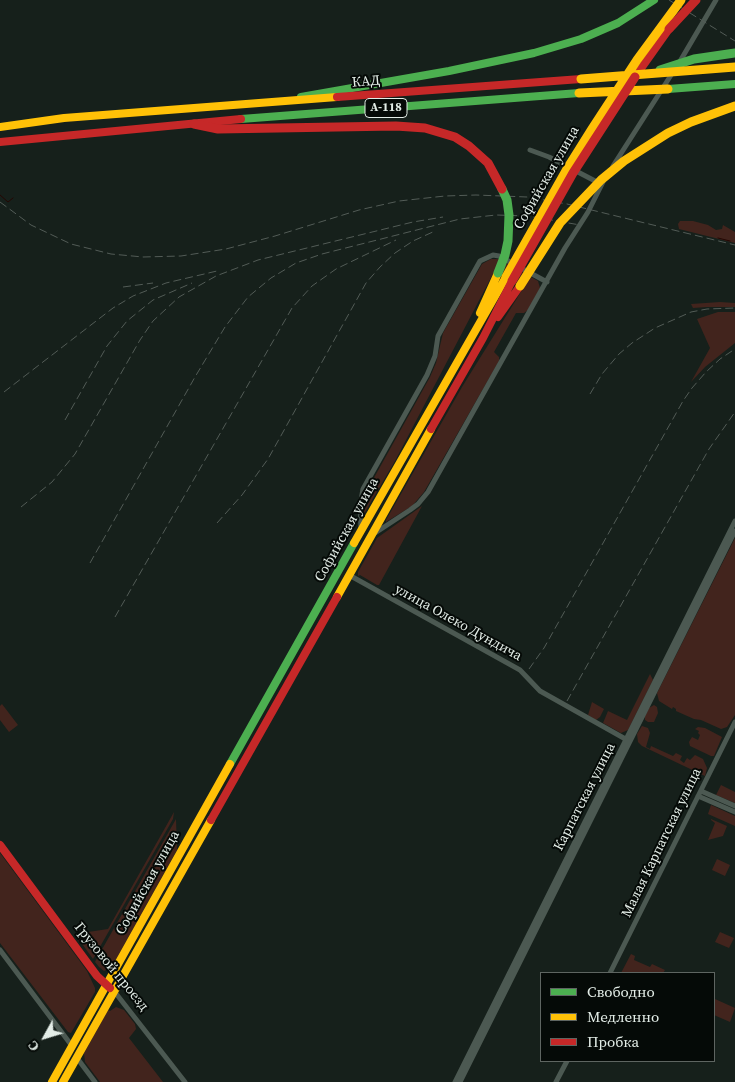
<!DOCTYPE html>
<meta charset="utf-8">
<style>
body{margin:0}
#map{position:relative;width:735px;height:1082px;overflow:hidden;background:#16201b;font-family:"Source Serif 4",serif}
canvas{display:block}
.legend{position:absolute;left:540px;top:972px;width:175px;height:90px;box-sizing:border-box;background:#050a07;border:1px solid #5e6561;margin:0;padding:6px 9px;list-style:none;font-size:15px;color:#e3ede7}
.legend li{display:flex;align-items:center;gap:10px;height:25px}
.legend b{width:25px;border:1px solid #5e6561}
.north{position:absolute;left:20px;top:1012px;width:50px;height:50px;-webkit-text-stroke:4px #050a07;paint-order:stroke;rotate:231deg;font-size:14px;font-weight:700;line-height:20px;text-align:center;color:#e3ede7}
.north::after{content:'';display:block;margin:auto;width:18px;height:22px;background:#e3ede7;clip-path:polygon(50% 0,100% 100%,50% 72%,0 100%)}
</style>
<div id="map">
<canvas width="735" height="1082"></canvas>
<ul class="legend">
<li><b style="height:6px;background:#4caf50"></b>Свободно</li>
<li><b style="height:6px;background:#ffc107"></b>Медленно</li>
<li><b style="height:6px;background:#c62828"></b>Пробка</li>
</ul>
<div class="north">С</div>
</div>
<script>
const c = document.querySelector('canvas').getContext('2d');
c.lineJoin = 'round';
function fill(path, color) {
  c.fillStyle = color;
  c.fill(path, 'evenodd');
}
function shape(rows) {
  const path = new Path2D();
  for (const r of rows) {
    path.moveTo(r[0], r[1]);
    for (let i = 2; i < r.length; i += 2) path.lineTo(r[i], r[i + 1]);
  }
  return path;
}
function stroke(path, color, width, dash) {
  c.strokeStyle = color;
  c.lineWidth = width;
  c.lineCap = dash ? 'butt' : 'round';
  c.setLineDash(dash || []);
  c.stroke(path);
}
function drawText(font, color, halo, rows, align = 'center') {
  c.font = font + ' "Source Serif 4",serif';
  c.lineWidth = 4;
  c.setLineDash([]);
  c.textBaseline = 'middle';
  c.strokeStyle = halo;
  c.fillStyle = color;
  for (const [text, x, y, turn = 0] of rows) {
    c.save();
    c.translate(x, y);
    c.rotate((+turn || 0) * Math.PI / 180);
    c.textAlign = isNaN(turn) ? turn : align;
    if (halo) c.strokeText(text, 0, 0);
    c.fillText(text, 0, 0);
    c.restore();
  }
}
const green = shape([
 [680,221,693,221,708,225,716,230,722,229,723,225,735,232,735,243,679,229,678,224],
 [491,259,499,259,538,281,540,288,528,310,524,313,516,313,494,352,499,357,499,361,424,492,412,506,386,522,386,520,462,387,524,287,495,270,395,461,364,514,365,494,430,377,436,363,443,333,482,264],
 [720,302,735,303,735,307,707,307,693,308,691,304],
 [718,312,735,312,735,343,705,367,691,382,710,348,697,319],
 [422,506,379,585,377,585,360,575,358,576,358,572,377,538],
 [735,538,735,715,727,727,721,729,701,720,694,719,676,711,676,709,673,707,672,709,659,701,657,693],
 [650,674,653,680,628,730,621,733,603,723,608,711,627,720],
 [592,702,604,709,600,717,596,720,588,715],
 [2,704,18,725,9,732,0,720,0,706],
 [654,705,657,707,658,713,654,722,648,722,645,720,645,716,649,708],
 [642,726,648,728,650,733,646,747,650,749,651,746,673,756,676,753,682,756,680,760,684,763,687,758,690,760,695,755,703,759,707,768,705,776,642,746,638,742,637,734],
 [698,727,705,728,722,737,714,756,711,756,690,746,689,742,692,737,698,740,700,735,698,733,699,731,695,729],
 [721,785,735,792,735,803,716,795],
 [711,805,735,816,735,826,708,814],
 [174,812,173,819,93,959,75,934,108,929],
 [176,819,177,850,110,970,108,969,104,971,99,967,95,962,96,960],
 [711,819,727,826,723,836,708,840,715,823,711,820],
 [0,853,79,960,87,971,95,988,95,992,71,1033,68,1032,0,943],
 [717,859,730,865,725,876,712,870],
 [720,932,734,938,729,948,715,942],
 [631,954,635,956,634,960,650,967,652,964,665,970,663,973,621,973],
 [715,999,735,1008,730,1022,714,1015],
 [116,1007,124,1010,135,1024,136,1029,129,1038,163,1082,100,1082,85,1062,84,1053,108,1010,110,1011]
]);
const stream = shape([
 [0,195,8,202,13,198],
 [718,238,730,241]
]);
const street = shape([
 [679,63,716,0],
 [530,150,549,157,599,183],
 [613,166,673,72],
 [361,528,360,506,363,489,427,375,435,356,438,336,480,261,493,255,499,256,547,282],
 [375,533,410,510,418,504,428,492,565,248,588,212,603,182],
 [349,575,520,670,540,691,629,741],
 [701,791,735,806],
 [698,796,735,812],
 [0,950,72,1046],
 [610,973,735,722],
 [114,991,185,1082],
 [77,1058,95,1082],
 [455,1082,735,521],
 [460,1082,735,531],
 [556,1082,567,1061]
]);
const fast = shape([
 [668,89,735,84],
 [301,97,449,71,534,53,581,39,618,23,654,0],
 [241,119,579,93],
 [230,764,354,543]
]);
const slow = shape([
 [0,127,64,118,337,97],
 [480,313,498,273],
 [354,543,506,277],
 [337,597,431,429],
 [52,1082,230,764],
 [63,1082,211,820]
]);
const jam = shape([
 [635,77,669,29],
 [337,97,581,79],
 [0,142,241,119],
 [498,317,520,286],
 [431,429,483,338,512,281],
 [211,820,337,597],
 [0,845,97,976,110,988]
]);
const rail = shape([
 [669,0,735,41],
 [0,202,31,225,71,244,111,254,143,257,181,256,226,249,275,236,359,210,399,201,445,196,476,195,527,197,567,204,735,245],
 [123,287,153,283],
 [4,392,113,308,133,296,166,283,217,271],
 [590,394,602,374,619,354,632,343,655,328,691,312,707,309,735,308],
 [65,420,107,346,127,321,153,300,192,283],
 [21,507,52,482,75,454,140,340,153,321,179,297,216,276,258,260,413,222,443,217],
 [217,523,242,495,268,459,366,283,380,267,395,253,413,241,435,231],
 [90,563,195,377,225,327,248,297,271,278,296,263,322,254,460,219,496,215,529,216,580,225],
 [115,617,292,308,312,286,336,269,396,240],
 [529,669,544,648,683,401,692,388,706,372,720,359,735,349],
 [567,701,709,449,735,412]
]);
const fastBridge = shape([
 [660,70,694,59,735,53],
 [498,273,505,255,508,241,509,215,507,200,502,189]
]);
const slowBridge = shape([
 [581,79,735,67],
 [579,93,668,89],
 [506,277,567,169,592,129,637,60,681,0],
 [520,286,560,223,601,180,624,161,668,133,691,122,735,106]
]);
const jamBridge = shape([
 [669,29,696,0],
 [194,124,218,129,396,126,425,128,455,137,469,146,488,163,502,189],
 [512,281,573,173,635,77]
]);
const shields = [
 [386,108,42]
];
const shieldNames = [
 ["А-118",386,108]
];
const streetNames = [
 ["КАД",366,82,-5],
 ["Софийская улица",547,178,-60],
 ["Софийская улица",347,530,-61],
 ["улица Олеко Дундича",458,623,29],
 ["Карпатская улица",585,797,-63],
 ["Малая Карпатская улица",662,843,-64],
 ["Софийская улица",148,883,-61],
 ["Грузовой проезд",111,967,51]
];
fill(green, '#42241d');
stroke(stream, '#250703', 1);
stroke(street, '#4c5952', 5);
stroke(fast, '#4caf50', 8);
stroke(slow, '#ffc107', 8);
stroke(jam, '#c62828', 8);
stroke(rail, '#535c57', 1, [8, 4]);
stroke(fastBridge, '#4caf50', 9);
stroke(slowBridge, '#ffc107', 9);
stroke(jamBridge, '#c62828', 9);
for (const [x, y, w] of shields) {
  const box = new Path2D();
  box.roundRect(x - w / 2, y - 9.5, w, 19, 4);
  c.fillStyle = '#050a07';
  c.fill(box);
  stroke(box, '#e3ede7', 1);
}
drawText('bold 12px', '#e3ede7', null, shieldNames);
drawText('14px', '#e3ede7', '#050a07', streetNames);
</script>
